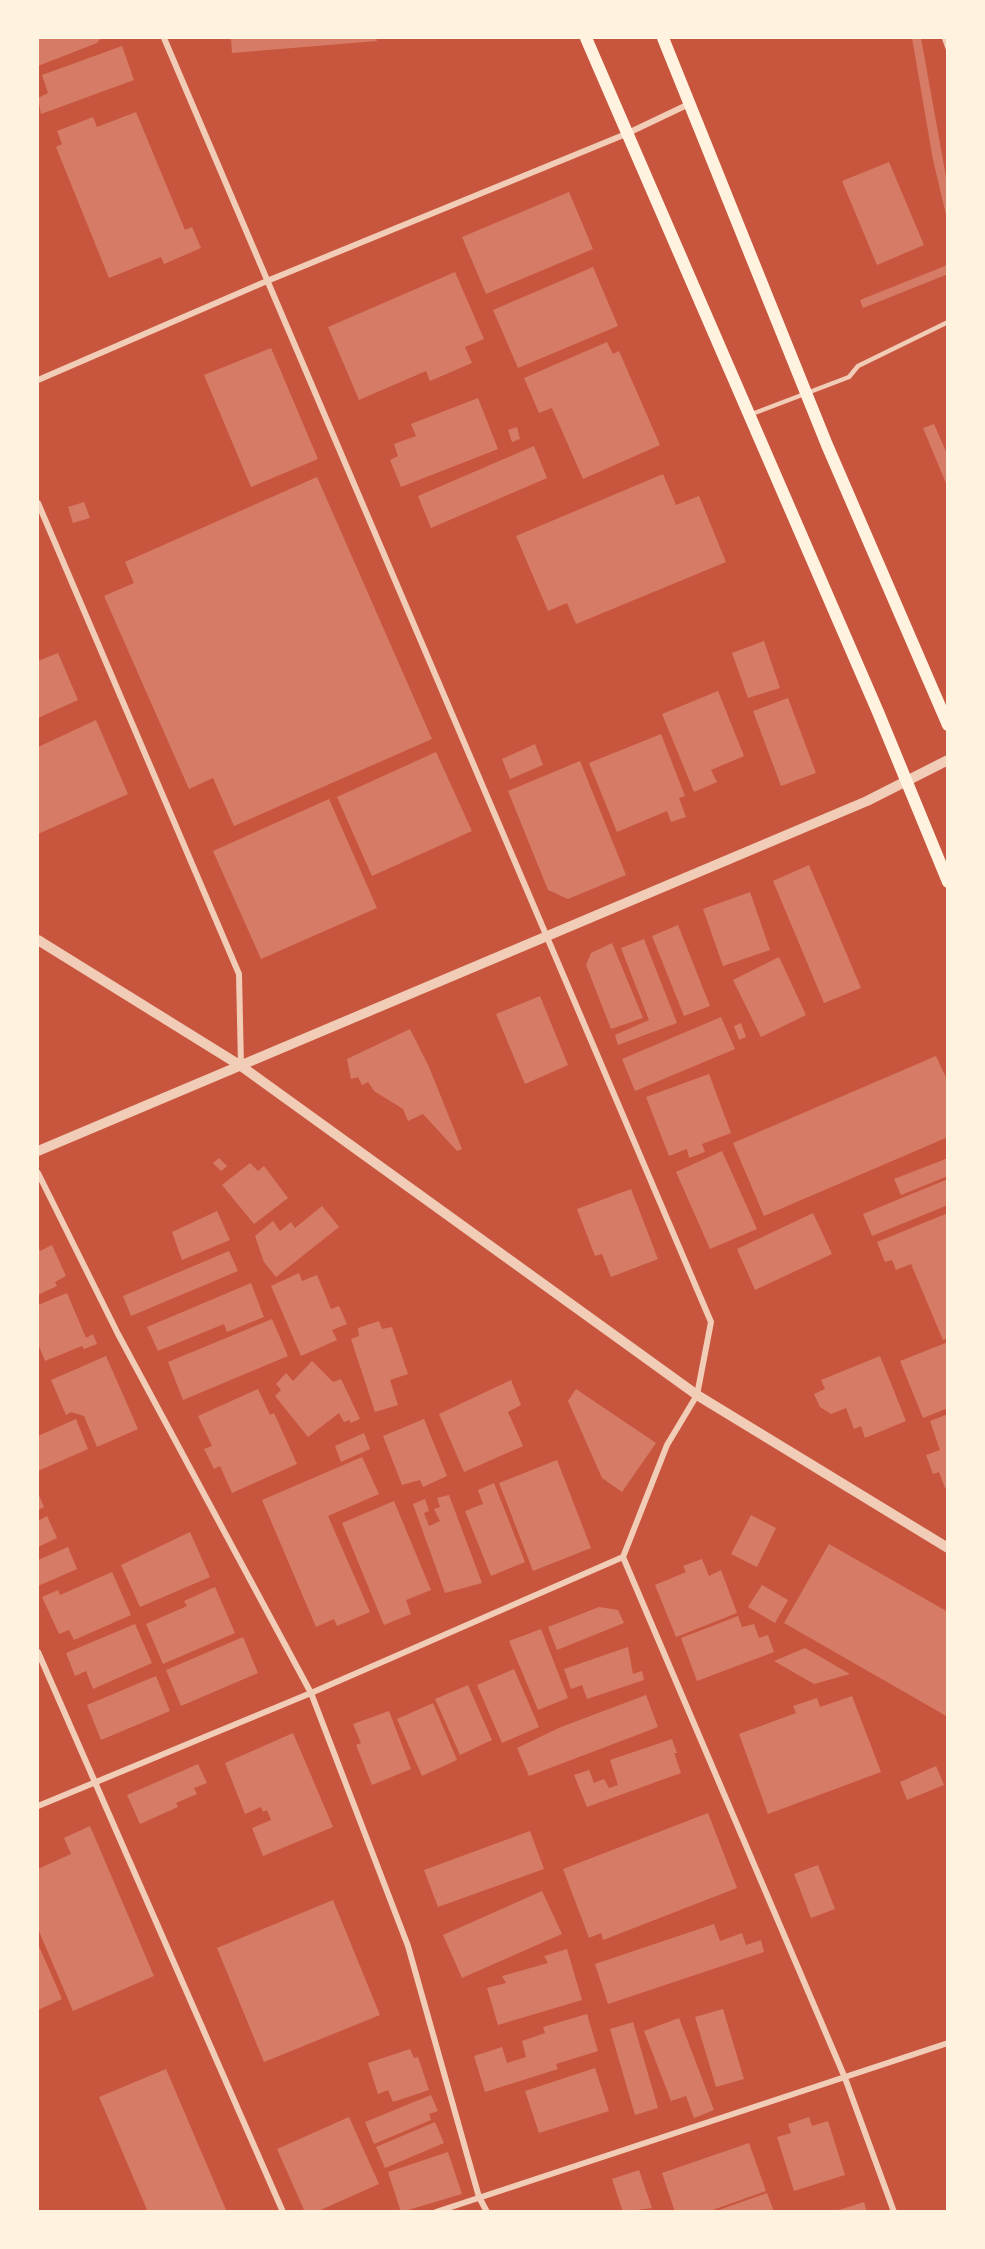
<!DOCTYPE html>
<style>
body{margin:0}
#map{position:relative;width:985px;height:2249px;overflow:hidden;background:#c8553d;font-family:"Titillium Web",sans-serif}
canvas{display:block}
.frame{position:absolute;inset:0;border:39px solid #fff3e0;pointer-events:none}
</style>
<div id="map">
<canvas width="985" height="2249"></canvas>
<div class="frame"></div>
</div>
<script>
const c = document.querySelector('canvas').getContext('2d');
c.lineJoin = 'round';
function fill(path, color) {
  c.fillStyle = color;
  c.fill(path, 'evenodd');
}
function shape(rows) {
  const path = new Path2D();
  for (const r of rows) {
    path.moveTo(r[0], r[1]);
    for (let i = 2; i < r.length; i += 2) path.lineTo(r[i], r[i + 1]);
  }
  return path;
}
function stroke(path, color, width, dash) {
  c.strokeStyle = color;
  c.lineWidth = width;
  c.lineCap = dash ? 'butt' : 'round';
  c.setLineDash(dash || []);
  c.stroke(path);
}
const building = shape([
 [38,38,101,38,97,43,38,66],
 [231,38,376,38,377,41,232,53],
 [912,38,921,38,948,188,948,223,933,160],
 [122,46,134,80,41,114,38,98,48,93,42,75],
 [136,112,185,230,192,227,201,248,164,264,161,257,109,278,56,147,62,144,57,131,93,117,97,127],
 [889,162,924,245,877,265,842,181],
 [569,192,593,249,486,294,462,237],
 [948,261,948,274,863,308,860,300,945,266],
 [593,267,618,326,518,368,493,310],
 [455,272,484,339,465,347,472,363,430,381,426,371,359,400,328,327],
 [607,342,613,354,619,351,660,445,583,479,552,408,539,413,524,378],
 [271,348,318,459,251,487,204,375],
 [478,398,498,449,401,487,390,460,398,456,394,444,416,436,411,424],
 [934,424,948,456,948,488,923,428],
 [517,427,520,439,512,442,508,430],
 [534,446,547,478,431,528,418,496],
 [663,474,676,505,699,496,726,562,576,624,567,603,548,611,516,536],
 [317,477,432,739,234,826,213,778,189,789,104,596,134,583,125,562],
 [84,502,90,518,73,523,68,507],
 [764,641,780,688,748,698,732,653],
 [58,653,78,700,38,718,38,661],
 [718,691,744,756,711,770,717,782,694,792,662,714],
 [788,698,816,773,781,786,753,711],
 [96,720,128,794,38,834,38,747],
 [661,734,685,796,679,798,686,817,671,822,667,811,617,832,589,763],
 [535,744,543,765,510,779,502,759],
 [436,752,472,831,372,876,337,797],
 [580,761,626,875,568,899,548,890,508,791],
 [329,799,377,908,261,959,213,851],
 [809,865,861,988,824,1003,773,881],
 [750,892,770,950,723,966,703,909],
 [678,925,710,1006,684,1016,652,936],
 [644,939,677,1023,618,1045,615,1035,649,1020,621,948],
 [612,943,643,1018,611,1029,586,965,591,953],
 [779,957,806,1015,761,1037,733,980],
 [540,996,568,1065,525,1084,496,1014],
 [721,1017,735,1049,635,1091,622,1059],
 [741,1023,746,1037,739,1040,734,1026],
 [410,1029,429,1067,462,1149,457,1151,423,1114,408,1121,403,1109,374,1091,368,1082,362,1085,358,1077,351,1079,347,1059],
 [936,1056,948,1082,948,1137,764,1216,733,1143],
 [709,1074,731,1133,702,1144,705,1152,689,1158,687,1149,669,1156,646,1097],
 [722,1151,757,1229,710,1249,676,1172],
 [219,1158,227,1166,221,1171,213,1163],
 [948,1158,948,1176,901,1195,894,1179],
 [250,1163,258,1171,264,1166,288,1198,254,1224,222,1185],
 [948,1179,948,1205,872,1236,863,1214],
 [631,1189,658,1259,611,1277,602,1254,595,1256,577,1209],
 [322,1206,339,1227,276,1277,264,1262,255,1236,273,1221,280,1231,291,1222,295,1228],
 [217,1211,230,1240,182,1260,172,1232],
 [813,1213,832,1254,755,1290,737,1249],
 [948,1213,948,1338,943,1340,911,1264,896,1270,892,1260,885,1262,877,1242],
 [52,1245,66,1276,55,1282,57,1286,38,1295,38,1246,40,1251],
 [229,1251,238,1271,131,1316,123,1296],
 [299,1273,302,1281,317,1275,331,1309,339,1306,347,1324,332,1330,337,1340,301,1356,271,1286],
 [251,1283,264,1317,227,1332,224,1324,158,1351,147,1327],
 [67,1293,86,1338,93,1334,97,1344,84,1349,82,1346,45,1361,38,1344,38,1305],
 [272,1319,288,1356,183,1400,168,1362],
 [379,1321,382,1329,392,1327,408,1374,390,1380,398,1405,375,1412,351,1339,359,1336,358,1328],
 [948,1342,948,1408,923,1418,900,1361],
 [106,1356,138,1429,97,1447,84,1416,71,1412,66,1415,51,1380],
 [880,1356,906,1421,865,1438,861,1426,854,1429,846,1408,831,1414,820,1407,814,1394,825,1389,821,1380],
 [312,1361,333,1382,341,1379,360,1419,350,1423,350,1420,344,1422,339,1413,308,1437,275,1396,281,1390,276,1384,286,1373,293,1381],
 [511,1380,521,1405,508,1412,523,1446,464,1472,439,1414],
 [258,1389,270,1415,274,1413,297,1464,232,1493,220,1466,214,1469,204,1449,212,1446,198,1416],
 [576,1389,656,1443,622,1492,602,1478,568,1401],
 [948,1414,948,1487,945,1488,939,1472,933,1474,926,1455,940,1450,930,1421],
 [76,1419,88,1449,38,1471,38,1436],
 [424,1419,447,1476,423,1487,420,1480,402,1485,383,1436],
 [364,1433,370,1449,341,1462,335,1446],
 [362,1457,379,1494,328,1516,370,1612,337,1626,334,1619,316,1627,262,1500],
 [557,1460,591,1548,533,1571,499,1483],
 [494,1483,525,1562,491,1576,465,1511,483,1504,478,1490],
 [38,1493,44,1507,38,1510],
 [449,1495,482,1583,445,1593,413,1504,425,1499,429,1511,424,1513,429,1526,440,1521,434,1509,440,1507,437,1498],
 [394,1501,431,1590,406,1600,411,1614,384,1625,342,1523],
 [751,1515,776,1528,757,1567,731,1554],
 [47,1516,57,1538,38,1547,38,1521],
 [190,1532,210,1577,140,1607,121,1565],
 [829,1544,948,1612,948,1717,784,1623],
 [68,1547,77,1569,38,1586,38,1560],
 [702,1559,709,1576,721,1570,737,1613,676,1637,655,1585,686,1572,683,1566],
 [112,1572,131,1615,74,1640,69,1630,59,1634,42,1597,58,1590,60,1595],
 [762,1585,788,1600,775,1623,748,1607],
 [215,1587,235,1633,163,1664,146,1624,187,1606,184,1601],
 [599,1607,618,1610,624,1623,557,1650,548,1627],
 [738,1616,742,1627,754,1624,759,1638,768,1635,774,1652,697,1681,681,1638],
 [135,1624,152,1663,93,1689,86,1671,75,1676,66,1653],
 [541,1629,568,1698,538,1710,509,1641],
 [243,1637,258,1673,181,1706,166,1670],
 [628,1647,633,1674,642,1671,644,1680,587,1699,582,1685,571,1689,564,1669],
 [805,1648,850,1674,814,1684,774,1661],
 [514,1669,539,1727,502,1743,477,1685],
 [156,1676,170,1711,101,1740,87,1705],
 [468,1685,492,1740,460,1755,435,1699],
 [646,1695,658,1727,529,1776,517,1748,561,1727],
 [852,1696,881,1772,768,1814,739,1734,796,1713,793,1706,817,1698,820,1707],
 [433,1703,457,1760,422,1776,397,1719],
 [389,1711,411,1769,372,1785,356,1745,361,1743,353,1724],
 [293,1733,333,1827,263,1856,252,1828,271,1820,267,1810,263,1812,261,1807,245,1814,225,1763],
 [672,1739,677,1753,674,1753,681,1773,587,1807,574,1775,589,1770,594,1783,604,1779,609,1788,618,1785,610,1760],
 [198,1764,207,1783,194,1788,197,1794,176,1803,178,1807,140,1824,127,1795],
 [936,1766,944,1785,907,1800,900,1782],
 [708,1813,737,1888,603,1940,601,1933,589,1938,563,1869],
 [90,1826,154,1976,73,2011,38,1929,38,1869,71,1854,64,1838],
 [530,1831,544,1869,438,1907,424,1870],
 [818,1865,835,1909,811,1918,794,1874],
 [542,1891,562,1934,462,1978,443,1935],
 [333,1900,380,2015,264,2062,217,1948],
 [714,1924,720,1941,742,1933,746,1945,761,1940,764,1952,608,2004,595,1964],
 [38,1944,62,1999,38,2010],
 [567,1949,582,2000,498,2025,487,1988,506,1983,502,1976,548,1963,544,1956],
 [723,2009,744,2079,716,2087,695,2017],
 [587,2014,598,2051,556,2064,558,2069,485,2092,474,2056,502,2047,507,2063,526,2057,522,2041,545,2033,543,2027],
 [679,2018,714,2110,694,2118,686,2096,671,2101,644,2031],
 [633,2022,658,2108,635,2115,610,2029],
 [410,2049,414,2058,418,2057,429,2090,393,2102,388,2090,378,2094,368,2063],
 [595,2068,609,2111,539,2133,525,2091],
 [166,2069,227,2212,148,2212,99,2097],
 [431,2095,438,2111,429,2114,431,2120,374,2144,365,2122],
 [349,2117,379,2184,316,2212,305,2212,277,2149],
 [809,2117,812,2126,828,2121,845,2175,794,2191,777,2137,791,2133,788,2124],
 [435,2122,444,2143,385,2168,376,2147],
 [749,2143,766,2191,707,2212,675,2212,662,2173],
 [448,2152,462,2194,401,2212,388,2172],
 [639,2170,652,2208,623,2212,612,2179],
 [767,2193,774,2212,716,2212,716,2211],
 [864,2202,867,2212,836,2212,836,2211]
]);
const service = shape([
 [944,38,948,49],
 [752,414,849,377,858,366,948,322]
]);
const minor = shape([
 [38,380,267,281,626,134,689,104],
 [38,503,239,974,241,1066],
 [38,1173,118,1334,311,1693,408,1946,479,2197,487,2212],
 [623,1557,845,2078,894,2212],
 [38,1652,283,2212],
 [38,1806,311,1693,623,1557,667,1445,697,1395,711,1322,164,38],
 [436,2212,948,2043]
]);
const tertiary = shape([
 [38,940,241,1066,697,1395,948,1548],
 [38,1151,867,801,948,760]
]);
const secondary = shape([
 [586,38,878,712,948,882],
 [663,38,827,445,948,725]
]);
fill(building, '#d67c66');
stroke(service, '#f1ccb7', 4.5);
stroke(minor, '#f1ccb7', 6);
stroke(tertiary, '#f1ccb7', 10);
stroke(secondary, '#fff3e0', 12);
</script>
